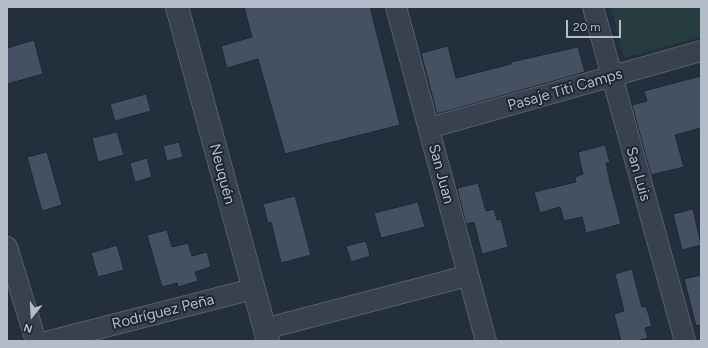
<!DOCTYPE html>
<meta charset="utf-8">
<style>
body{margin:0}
#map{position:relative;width:708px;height:348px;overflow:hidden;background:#242f3e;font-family:Figtree,sans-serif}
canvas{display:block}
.frame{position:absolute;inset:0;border:8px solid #b4bcc9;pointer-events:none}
.north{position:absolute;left:12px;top:296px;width:40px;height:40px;-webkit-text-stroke:3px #1d2633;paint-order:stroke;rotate:198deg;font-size:11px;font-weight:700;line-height:16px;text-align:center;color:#b4bcc9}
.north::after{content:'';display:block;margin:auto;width:14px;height:18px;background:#b4bcc9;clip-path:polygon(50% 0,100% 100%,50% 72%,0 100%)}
.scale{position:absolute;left:566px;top:20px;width:55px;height:18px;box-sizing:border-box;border:2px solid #b4bcc9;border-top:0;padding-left:5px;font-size:12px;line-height:14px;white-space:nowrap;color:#b4bcc9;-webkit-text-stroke:3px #1d2633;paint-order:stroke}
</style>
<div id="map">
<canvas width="708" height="348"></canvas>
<div class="frame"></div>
<div class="north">N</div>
<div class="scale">20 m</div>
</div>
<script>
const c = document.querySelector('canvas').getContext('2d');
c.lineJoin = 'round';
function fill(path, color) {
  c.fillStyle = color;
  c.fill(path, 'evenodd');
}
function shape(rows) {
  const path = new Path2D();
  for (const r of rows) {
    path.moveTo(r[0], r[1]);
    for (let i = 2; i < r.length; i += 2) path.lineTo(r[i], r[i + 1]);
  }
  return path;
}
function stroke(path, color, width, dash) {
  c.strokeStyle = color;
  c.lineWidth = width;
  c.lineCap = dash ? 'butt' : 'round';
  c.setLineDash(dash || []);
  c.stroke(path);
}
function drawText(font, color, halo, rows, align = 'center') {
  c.font = font + ' Figtree,sans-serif';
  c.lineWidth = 4;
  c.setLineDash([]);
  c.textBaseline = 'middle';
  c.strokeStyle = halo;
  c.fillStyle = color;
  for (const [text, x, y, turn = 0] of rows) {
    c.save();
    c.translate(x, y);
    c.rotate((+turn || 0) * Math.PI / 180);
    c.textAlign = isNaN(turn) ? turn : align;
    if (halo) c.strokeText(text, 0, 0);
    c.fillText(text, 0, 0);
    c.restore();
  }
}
const green = shape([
 [611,7,701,7,701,37,624,58]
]);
const building = shape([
 [244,7,370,7,400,125,285,154,258,59,227,68,221,46,252,37,244,7],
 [34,40,43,74,7,84,7,48,34,40],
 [448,46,456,78,511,64,511,62,578,47,585,72,437,114,421,53,448,46],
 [701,76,701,128,675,135,684,167,651,175,632,105,647,101,644,91,701,76],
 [146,94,151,111,115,121,110,104,146,94],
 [117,132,124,155,98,162,92,138,117,132],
 [179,142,183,157,167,161,163,146,179,142],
 [605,145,610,162,606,163,610,182,621,224,586,233,582,217,564,221,560,207,540,213,534,192,576,182,575,177,583,174,578,152,605,145],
 [47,152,62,205,42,211,27,157,47,152],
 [147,158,152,177,135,182,130,163,147,158],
 [478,183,486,211,494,209,497,220,501,219,508,247,482,254,474,222,466,224,457,188,478,183],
 [295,196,311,255,281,263,271,222,268,223,263,204,295,196],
 [418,202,425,227,381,238,374,213,418,202],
 [693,209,701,245,682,250,673,214,693,209],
 [167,230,172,247,188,243,192,256,207,252,211,267,195,272,198,281,178,287,177,283,162,287,147,235,167,230],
 [366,241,370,256,351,262,346,246,366,241],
 [117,245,124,270,98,277,91,253,117,245],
 [632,269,642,307,646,306,652,326,645,328,648,338,636,341,621,341,614,314,624,311,615,274,632,269],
 [701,275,701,325,696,326,684,279,701,275]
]);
const minor = shape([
 [396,7,486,341],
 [593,7,685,341],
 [429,128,701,51],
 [7,247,36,341],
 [264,329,467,276],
 [50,341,253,289]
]);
const tertiary = shape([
 [177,7,268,341]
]);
const streetNames = [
 ["Pasaje Titi Camps",565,90,-16],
 ["Neuquén",222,174,75],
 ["San Juan",441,174,75],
 ["San Luis",638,174,74],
 ["Rodríguez Peña",163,312,-14]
];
fill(green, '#263c3f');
fill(building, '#455162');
stroke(building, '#1f2835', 1);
stroke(minor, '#565f6c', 22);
stroke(tertiary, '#565f6c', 24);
stroke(minor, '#38414e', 20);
stroke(tertiary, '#38414e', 22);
drawText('15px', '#b4bcc9', '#1d2633', streetNames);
</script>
